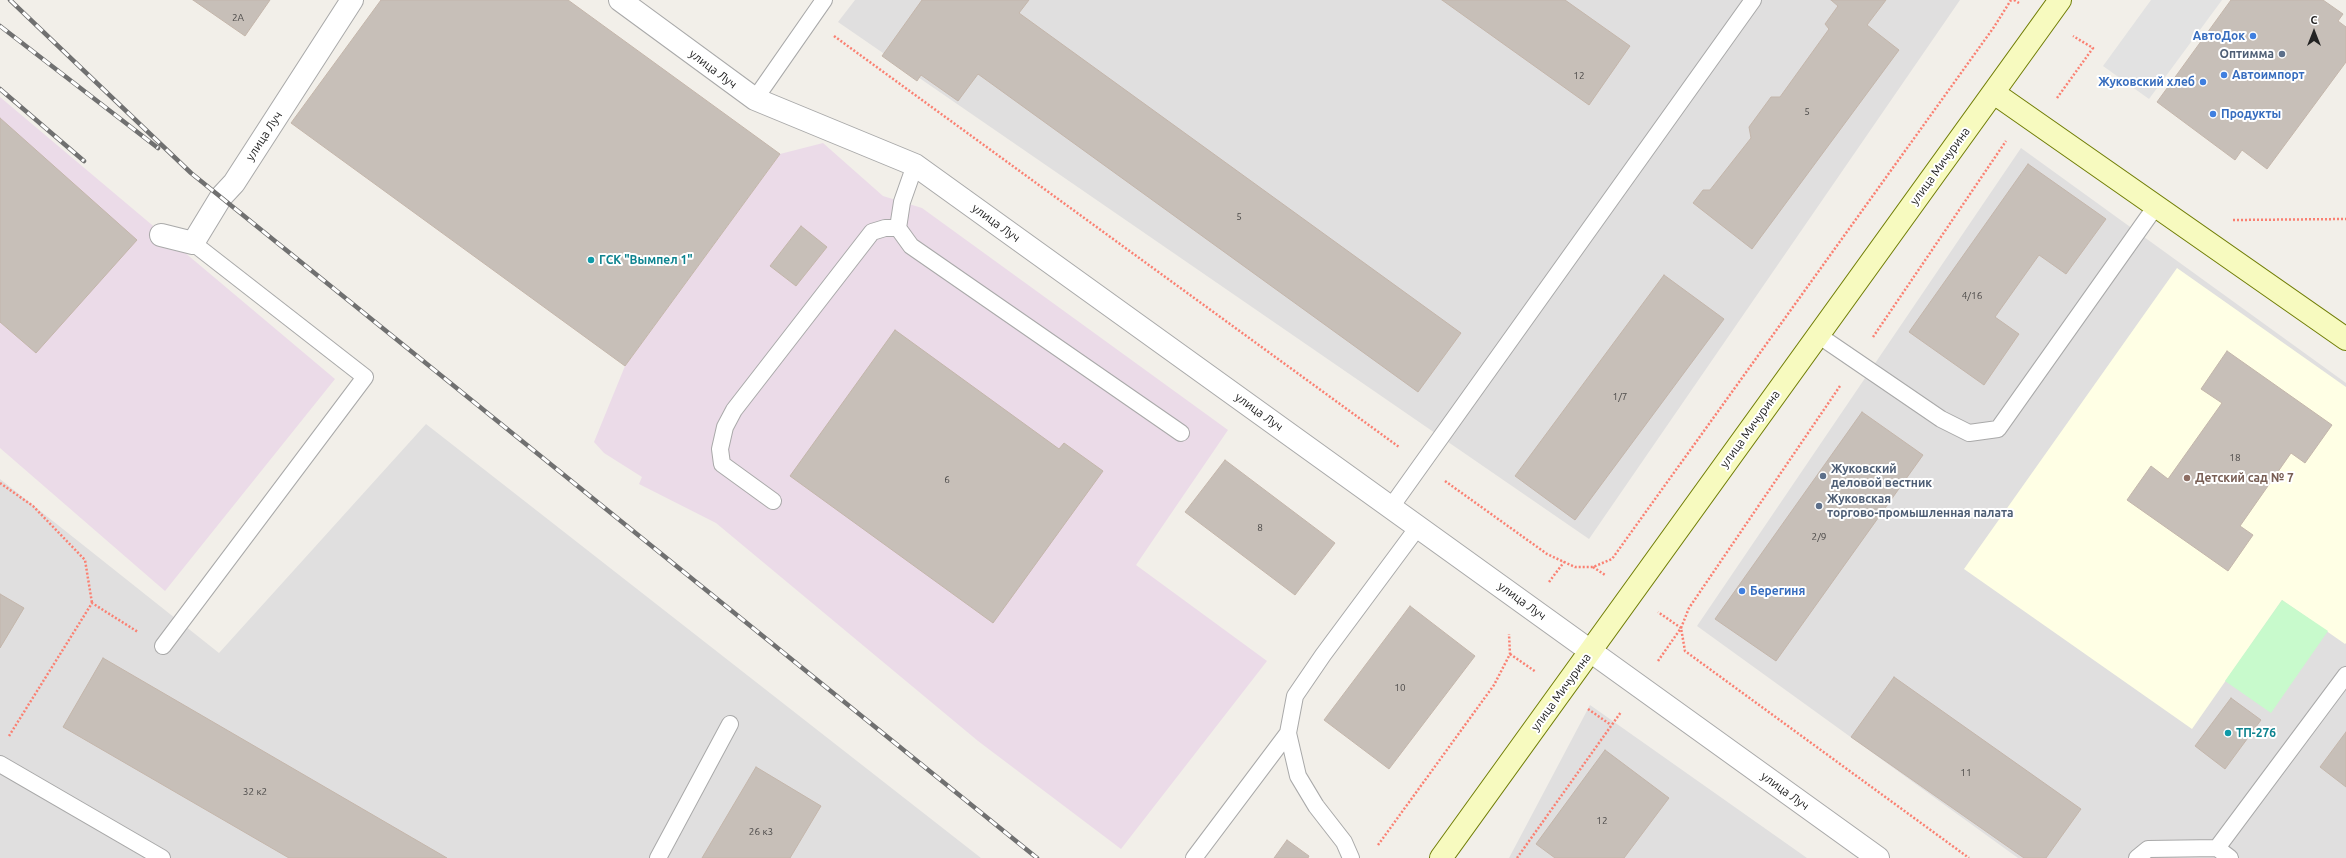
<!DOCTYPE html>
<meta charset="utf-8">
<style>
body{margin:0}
#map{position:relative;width:2346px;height:858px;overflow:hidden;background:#f2efe9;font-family:Ubuntu,sans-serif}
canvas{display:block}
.north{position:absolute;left:2294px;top:12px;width:40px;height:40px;-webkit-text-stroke:3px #fff;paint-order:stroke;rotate:0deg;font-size:11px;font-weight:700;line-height:16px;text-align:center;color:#222}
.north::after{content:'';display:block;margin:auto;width:14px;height:18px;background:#222;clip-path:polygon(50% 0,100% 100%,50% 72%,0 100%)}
</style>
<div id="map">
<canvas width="2346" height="858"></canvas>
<div class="north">С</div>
</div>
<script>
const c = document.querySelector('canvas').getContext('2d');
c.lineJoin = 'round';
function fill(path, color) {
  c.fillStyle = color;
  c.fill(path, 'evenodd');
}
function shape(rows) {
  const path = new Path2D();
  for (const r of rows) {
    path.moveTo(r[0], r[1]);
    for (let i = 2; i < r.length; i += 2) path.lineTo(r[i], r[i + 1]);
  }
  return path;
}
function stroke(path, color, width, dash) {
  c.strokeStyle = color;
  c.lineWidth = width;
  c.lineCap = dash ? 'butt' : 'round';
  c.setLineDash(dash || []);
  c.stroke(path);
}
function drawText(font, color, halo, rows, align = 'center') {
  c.font = font + ' Ubuntu,sans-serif';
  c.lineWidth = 4;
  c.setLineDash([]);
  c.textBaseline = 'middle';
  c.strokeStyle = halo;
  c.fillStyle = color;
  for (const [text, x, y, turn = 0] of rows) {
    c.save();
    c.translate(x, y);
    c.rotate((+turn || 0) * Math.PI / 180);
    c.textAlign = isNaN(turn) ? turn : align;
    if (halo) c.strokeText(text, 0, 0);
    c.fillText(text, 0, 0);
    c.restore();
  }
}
const residential = shape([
 [855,0,1960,0,1589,539,838,22],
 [2021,148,2346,383,2346,858,2018,858,1697,626],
 [426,424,981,858,0,858,0,479,219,653],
 [1590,705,1807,858,1509,858]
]);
const industrial = shape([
 [0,97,335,379,165,591,0,448],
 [823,143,883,196,922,208,1228,430,1136,565,1267,661,1121,849,978,741,716,523,639,484,642,477,604,453,594,442,625,366,780,154]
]);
const education = shape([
 [2177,268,2346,387,2346,643,2345,644,2282,600,2192,729,1964,569]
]);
const park = shape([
 [2282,600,2328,631,2271,713,2225,681]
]);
const parking = shape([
 [2151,0,2222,0,2149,99,2103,66]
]);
const building = shape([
 [193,0,270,0,245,36,193,0],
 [381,0,568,0,780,154,625,366,291,123,381,0],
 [922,0,1029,0,1019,13,1461,333,1418,392,978,74,958,101,921,75,917,81,882,56,922,0],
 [1442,0,1565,0,1630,46,1589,105,1442,0],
 [1831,0,1886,0,1867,25,1899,50,1752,249,1693,203,1703,190,1710,190,1751,138,1749,127,1771,97,1780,97,1829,29,1825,24,1838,6,1831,0],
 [2231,0,2323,0,2343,14,2338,21,2346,27,2346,62,2267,169,2242,150,2235,160,2157,102,2231,0],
 [0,118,137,240,36,353,0,322,0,118],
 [2028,164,2106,219,2066,274,2039,255,1995,317,2019,334,1984,385,1909,332,2028,164],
 [801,226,827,247,796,286,770,266,801,226],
 [1664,275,1724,319,1575,520,1515,476,1664,275],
 [895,330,1059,449,1064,443,1103,471,993,623,790,476,895,330],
 [2227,351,2332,425,2305,463,2291,453,2240,526,2253,535,2228,571,2127,500,2151,466,2168,479,2222,403,2201,389,2227,351],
 [1862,412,1923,455,1776,661,1715,619,1862,412],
 [1225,460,1335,543,1295,595,1185,512,1225,460],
 [0,594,24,608,0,648,0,594],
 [1410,606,1475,656,1389,769,1324,720,1410,606],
 [103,658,447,858,289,858,63,727,103,658],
 [1894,677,2081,809,2046,858,2024,858,1851,737,1894,677],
 [2231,698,2261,720,2225,769,2195,746,2231,698],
 [2346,732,2346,787,2320,767,2346,732],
 [1605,750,1669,798,1624,858,1555,858,1536,844,1605,750],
 [756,767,821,806,790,858,702,858,756,767],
 [1287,840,1309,856,1308,858,1274,858,1287,840]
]);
const path = shape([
 [2014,0,2019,3],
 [834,36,1399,447],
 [2057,98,2093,48,2073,36],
 [2233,220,2346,219],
 [1873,337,2006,141],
 [1840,386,1689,608,1681,628,1685,651,1969,858],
 [1445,481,1547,554,1564,562,1575,567,1593,567,1612,559,1994,27,2011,0],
 [0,483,33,506,85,560,92,603],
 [1593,567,1605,575],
 [1549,582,1564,562],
 [1510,654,1536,672],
 [1658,661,1681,628,1658,612],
 [1588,709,1611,725],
 [9,736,92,603,138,632],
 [1378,845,1494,685,1510,654,1509,634],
 [1517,858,1621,712]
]);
const lane = shape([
 [755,99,824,0],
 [915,165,902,202,898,228,911,246,1181,433],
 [1818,335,1941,419,1969,433,1998,429,2156,206],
 [773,501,722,464,720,449,725,427,734,410,872,232,885,228,898,228],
 [1391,507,1753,0],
 [163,646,365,377,193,243],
 [0,764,162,858],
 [658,858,730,724],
 [1194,858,1288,733],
 [1351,858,1344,842,1316,806,1298,776,1288,733,1295,696,1323,655,1418,527],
 [2137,858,2148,849,2217,848],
 [2230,858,2217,848,2346,675]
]);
const street = shape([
 [620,0,755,99,915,165,1878,858],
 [161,235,193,243,221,197,234,183,352,0]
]);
const secondary = shape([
 [1994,93,2346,339],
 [1441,858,2060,0]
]);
const rail = shape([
 [10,0,191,173,1037,858],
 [0,26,158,148],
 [0,89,84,161]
]);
const markers = [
 [2253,36,4,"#3f7fe0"],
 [2282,54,4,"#5c6f8a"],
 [2224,75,4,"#3f7fe0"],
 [2203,82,4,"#3f7fe0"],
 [2213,114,4,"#3f7fe0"],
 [591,260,4,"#0f9aa8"],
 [1823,476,4,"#5c6f8a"],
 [2187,478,4,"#8d6e63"],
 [1819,506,4,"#5c6f8a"],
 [1742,591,4,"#3f7fe0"],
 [2228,733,4,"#0f9aa8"]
];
const numberNames = [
 ["2А",238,18],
 ["12",1579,76],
 ["5",1807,112],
 ["5",1239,217],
 ["4/16",1972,296],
 ["1/7",1620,397],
 ["18",2235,458],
 ["6",947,480],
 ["8",1260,528],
 ["2/9",1819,537],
 ["10",1400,688],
 ["11",1966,773],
 ["32 к2",255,792],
 ["12",1602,821],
 ["26 к3",761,832]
];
const shopNames = [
 ["АвтоДок",2245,36,"right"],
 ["Автоимпорт",2232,75],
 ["Жуковский хлеб",2195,82,"right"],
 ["Продукты",2221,114],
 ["Берегиня",1750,591]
];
const serviceNames = [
 ["Оптимма",2274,54,"right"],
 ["Жуковский",1831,469],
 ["деловой вестник",1831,483],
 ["Жуковская",1827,499],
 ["торгово-промышленная палата",1827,513]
];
const streetNames = [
 ["улица Луч",713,69,37],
 ["улица Луч",264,136,-57],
 ["улица Мичурина",1940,166,-54],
 ["улица Луч",996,223,36],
 ["улица Луч",1259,412,36],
 ["улица Мичурина",1750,429,-54],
 ["улица Луч",1522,601,36],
 ["улица Мичурина",1561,692,-54],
 ["улица Луч",1785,791,36]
];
const cultureNames = [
 ["ГСК \"Вымпел 1\"",599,260],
 ["ТП-276",2236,733]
];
const educationNames = [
 ["Детский сад № 7",2195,478]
];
fill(residential, '#e0dfdf');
fill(industrial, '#ebdbe8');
fill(education, '#ffffe5');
fill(park, '#c8facc');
fill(parking, '#e2e2e2');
fill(building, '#c7bfb8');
stroke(building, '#c4b6ab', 1);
stroke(lane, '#a9a9a9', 18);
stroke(street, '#a9a9a9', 24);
stroke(secondary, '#707d05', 24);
stroke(path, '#fa8072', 2.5, [2, 2]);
stroke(lane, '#fff', 16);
stroke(street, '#fff', 22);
stroke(secondary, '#f7fabf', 22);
stroke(rail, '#707070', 4.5);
stroke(rail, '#fff', 3, [9]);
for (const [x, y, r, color] of markers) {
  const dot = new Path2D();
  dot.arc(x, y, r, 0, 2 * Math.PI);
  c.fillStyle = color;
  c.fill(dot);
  stroke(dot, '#fff', 1.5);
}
drawText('10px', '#4b4948', null, numberNames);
drawText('bold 12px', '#366cbe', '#fff', shopNames, 'left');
drawText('bold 12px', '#4e5e75', '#fff', serviceNames, 'left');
drawText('12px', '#222', '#fff', streetNames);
drawText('bold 12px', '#0d838f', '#fff', cultureNames, 'left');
drawText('bold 12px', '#785e54', '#fff', educationNames, 'left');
</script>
